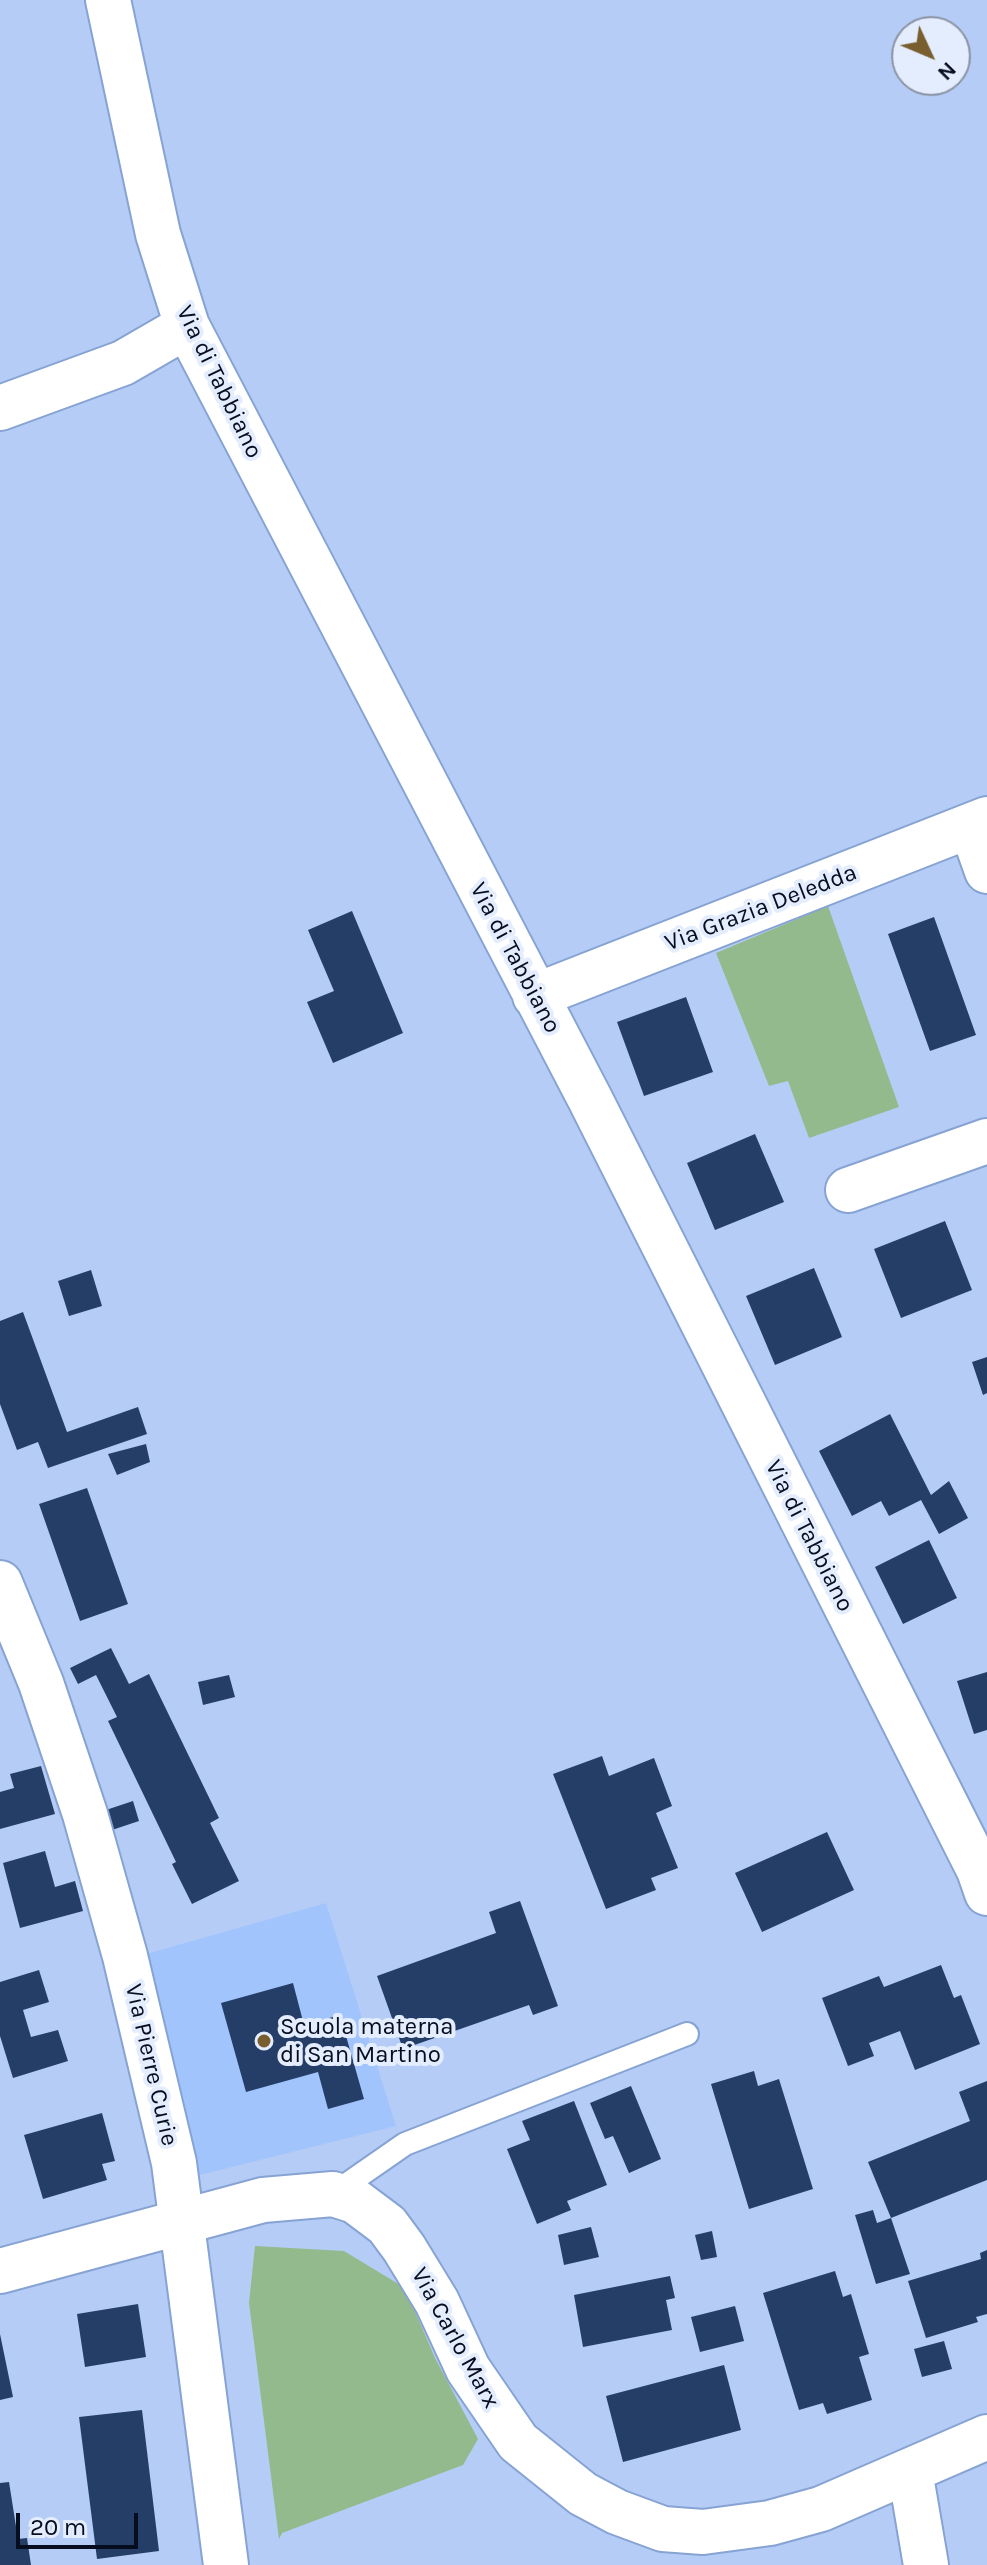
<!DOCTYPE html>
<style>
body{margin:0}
#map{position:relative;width:987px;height:2565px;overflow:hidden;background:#b5cdf6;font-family:Karla,sans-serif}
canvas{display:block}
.north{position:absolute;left:891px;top:16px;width:80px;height:80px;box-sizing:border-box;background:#e4edfd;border:2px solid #8b93a4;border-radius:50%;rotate:134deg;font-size:22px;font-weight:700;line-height:32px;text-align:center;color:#050d1f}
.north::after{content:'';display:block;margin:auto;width:28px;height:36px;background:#795f30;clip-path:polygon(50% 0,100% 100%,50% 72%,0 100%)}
.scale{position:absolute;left:16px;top:2513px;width:122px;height:36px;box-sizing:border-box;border:4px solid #050d1f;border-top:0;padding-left:10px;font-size:24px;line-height:28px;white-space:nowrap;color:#050d1f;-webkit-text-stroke:6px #e4edfd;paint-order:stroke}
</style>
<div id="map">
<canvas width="987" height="2565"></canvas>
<div class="north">N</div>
<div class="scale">20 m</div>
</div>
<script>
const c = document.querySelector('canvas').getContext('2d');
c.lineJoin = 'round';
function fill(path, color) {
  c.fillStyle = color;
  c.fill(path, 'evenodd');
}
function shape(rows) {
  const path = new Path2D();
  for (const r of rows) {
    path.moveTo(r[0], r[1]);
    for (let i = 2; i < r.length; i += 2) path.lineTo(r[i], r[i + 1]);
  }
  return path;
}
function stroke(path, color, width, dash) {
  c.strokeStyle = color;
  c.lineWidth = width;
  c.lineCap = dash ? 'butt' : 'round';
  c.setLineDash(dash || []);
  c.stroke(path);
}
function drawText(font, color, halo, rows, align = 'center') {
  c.font = font + ' Karla,sans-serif';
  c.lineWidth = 8;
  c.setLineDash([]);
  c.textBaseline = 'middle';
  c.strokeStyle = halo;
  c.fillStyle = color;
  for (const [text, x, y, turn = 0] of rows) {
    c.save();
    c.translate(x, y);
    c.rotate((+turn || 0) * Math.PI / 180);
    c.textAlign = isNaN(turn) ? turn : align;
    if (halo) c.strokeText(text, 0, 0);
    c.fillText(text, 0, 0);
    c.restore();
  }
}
const built = shape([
 [326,1903,396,2126,192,2177,139,1956]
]);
const green = shape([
 [828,906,899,1107,809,1138,788,1081,769,1086,716,953],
 [255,2246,344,2251,405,2288,435,2358,478,2439,463,2465,282,2533,279,2539,249,2303]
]);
const building = shape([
 [352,911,403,1033,333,1063,307,1002,334,991,308,930],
 [934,917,976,1035,930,1051,888,934],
 [686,997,713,1072,644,1096,617,1022],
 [755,1134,784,1202,715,1230,687,1163],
 [945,1221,972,1290,901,1318,874,1249],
 [814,1268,842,1337,775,1365,746,1296],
 [91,1270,102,1306,69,1316,58,1281],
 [23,1312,67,1432,138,1407,147,1434,48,1468,38,1442,17,1450,0,1404,0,1321],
 [987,1357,987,1393,983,1395,972,1362],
 [890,1414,931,1495,949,1481,968,1518,939,1534,921,1500,889,1516,881,1501,852,1516,819,1451],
 [146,1444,150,1462,117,1475,108,1454],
 [87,1488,128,1604,80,1621,39,1504],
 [929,1540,957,1598,903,1624,875,1567],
 [111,1648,129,1684,149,1674,219,1818,210,1823,239,1881,192,1904,172,1864,176,1862,108,1721,117,1717,96,1675,78,1684,70,1668],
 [987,1672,987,1730,974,1734,957,1681],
 [229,1675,235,1697,203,1705,198,1682],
 [602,1756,609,1776,654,1758,672,1806,656,1813,678,1868,651,1878,656,1890,606,1909,553,1774],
 [41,1766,55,1814,0,1829,0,1792,14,1788,10,1774],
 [133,1801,139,1821,109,1831,103,1811],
 [827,1832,854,1890,762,1932,735,1873],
 [45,1851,55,1887,75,1881,83,1911,20,1928,3,1863],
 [520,1901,558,2006,533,2015,529,2005,403,2049,377,1976,496,1933,489,1912],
 [941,1965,954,1998,961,1995,980,2044,915,2070,900,2031,869,2043,874,2056,848,2066,822,1998,879,1976,884,1987],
 [39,1970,49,2002,23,2010,31,2037,58,2030,68,2061,13,2078,0,2036,0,1982],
 [293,1983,304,2025,340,2015,364,2099,328,2109,318,2072,246,2092,221,2003],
 [754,2071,758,2086,779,2079,813,2189,749,2209,711,2084],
 [987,2081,987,2180,891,2218,868,2162,970,2121,959,2092],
 [631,2086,661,2159,629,2173,613,2136,605,2139,590,2103],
 [574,2101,607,2185,567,2201,571,2210,537,2224,507,2149,530,2140,522,2121],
 [102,2113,115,2161,102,2164,107,2180,43,2199,24,2135],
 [873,2210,877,2223,891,2218,910,2274,876,2284,855,2215],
 [591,2227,599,2257,564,2265,558,2235],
 [712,2231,717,2257,701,2260,695,2235],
 [987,2250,987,2314,976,2317,978,2322,926,2338,908,2281,981,2259,980,2253],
 [835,2271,843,2297,851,2294,869,2354,859,2357,872,2400,827,2414,823,2403,799,2410,763,2293],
 [670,2276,675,2298,666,2300,672,2330,583,2347,574,2295],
 [138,2304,146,2357,85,2367,77,2314],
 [735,2306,744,2341,700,2352,691,2317],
 [0,2334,13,2397,0,2400],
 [944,2341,952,2369,922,2377,914,2349],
 [724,2365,741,2430,623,2462,606,2396],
 [142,2410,159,2551,97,2559,79,2417],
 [9,2482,18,2539,27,2538,31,2565,0,2565,0,2483]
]);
const lane = shape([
 [333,2194,405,2144,687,2034]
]);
const street = shape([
 [108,0,158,234,187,326,590,1099,979,1870,987,1893],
 [0,408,123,363,187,326],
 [971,826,987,871],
 [535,996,987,819],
 [848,1190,987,1141],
 [0,1583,41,1683,85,1814,125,1956,174,2163,226,2565],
 [0,2271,263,2200,333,2194,355,2201,387,2225,404,2248,437,2302,468,2369,518,2442,583,2494,617,2512,663,2529,703,2532,770,2523,821,2509,987,2437],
 [910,2471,926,2565]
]);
const markers = [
 [264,2041,8,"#795f30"]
];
const streetNames = [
 ["Via di Tabbiano",219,382,64],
 ["Via Grazia Deledda",761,908,-21],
 ["Via di Tabbiano",515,958,62],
 ["Via di Tabbiano",809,1536,63],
 ["Via Pierre Curie",151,2065,77],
 ["Via Carlo Marx",455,2338,61]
];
const poiNames = [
 ["Scuola materna",280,2027],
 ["di San Martino",280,2055]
];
fill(built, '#a2c4fc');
fill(green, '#93ba8c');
fill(building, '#253e67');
stroke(lane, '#86a3d3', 26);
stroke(street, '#86a3d3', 48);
stroke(lane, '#fff', 22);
stroke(street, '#fff', 44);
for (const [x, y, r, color] of markers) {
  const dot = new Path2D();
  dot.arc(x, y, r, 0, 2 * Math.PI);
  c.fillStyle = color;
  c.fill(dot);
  stroke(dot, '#e4edfd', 3);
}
drawText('24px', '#050d1f', '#e4edfd', streetNames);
drawText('24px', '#050d1f', '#e4edfd', poiNames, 'left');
</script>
